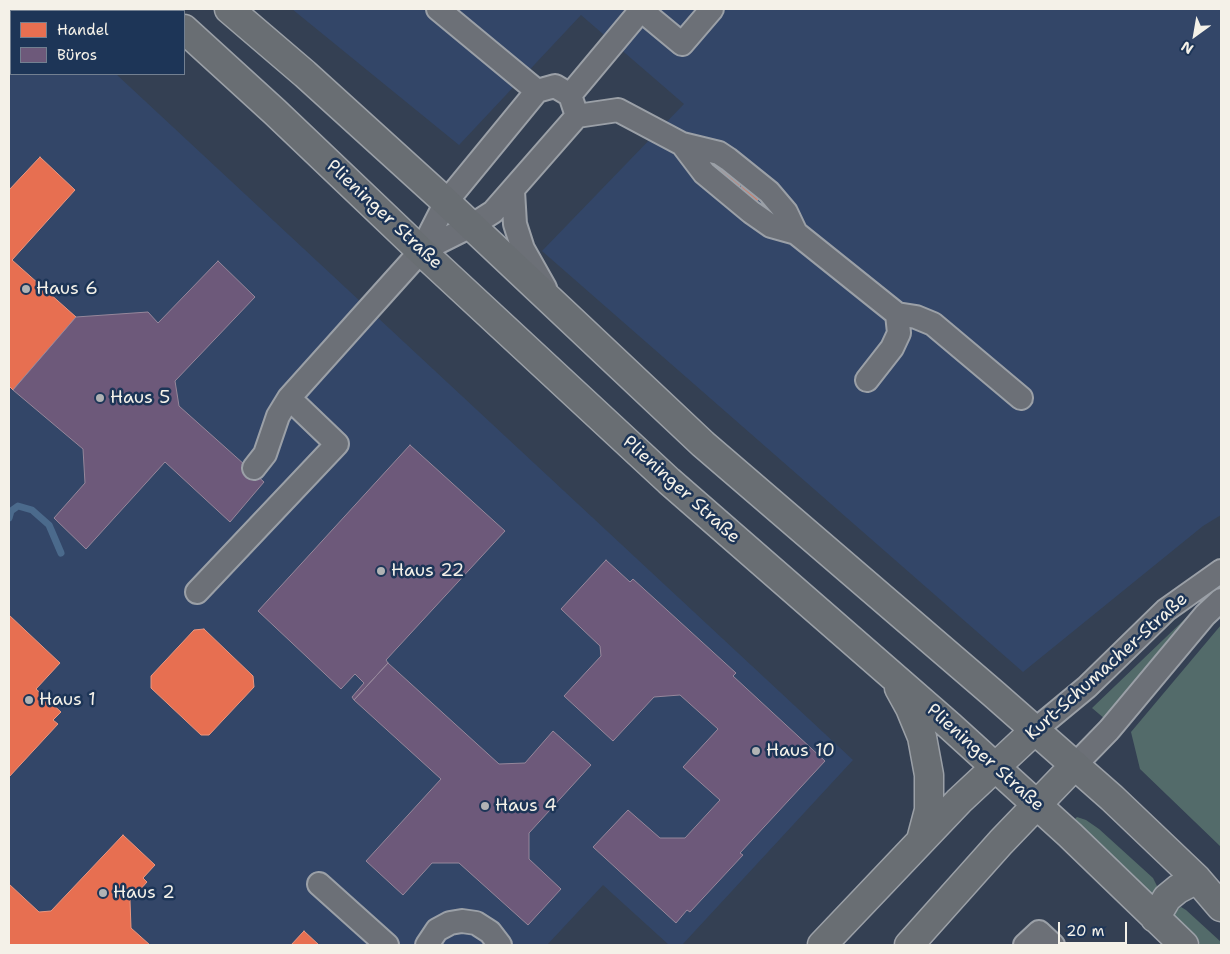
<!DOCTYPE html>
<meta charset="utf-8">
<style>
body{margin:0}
#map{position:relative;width:1230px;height:954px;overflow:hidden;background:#344053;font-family:"Shantell Sans",sans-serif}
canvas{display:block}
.frame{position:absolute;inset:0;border:10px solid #f4f1e8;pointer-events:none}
.legend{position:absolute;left:10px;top:10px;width:175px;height:65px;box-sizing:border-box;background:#1d3557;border:1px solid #738091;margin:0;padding:6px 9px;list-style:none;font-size:15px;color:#f4f1e8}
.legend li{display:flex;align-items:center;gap:10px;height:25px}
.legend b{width:25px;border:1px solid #738091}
.north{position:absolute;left:1170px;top:10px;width:50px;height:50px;-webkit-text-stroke:4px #1d3557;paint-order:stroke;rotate:212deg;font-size:14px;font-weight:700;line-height:20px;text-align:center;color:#f4f1e8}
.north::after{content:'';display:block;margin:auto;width:18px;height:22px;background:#f4f1e8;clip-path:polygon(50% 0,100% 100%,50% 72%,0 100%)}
.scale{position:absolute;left:1058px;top:922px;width:69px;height:22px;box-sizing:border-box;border:2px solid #f4f1e8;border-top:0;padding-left:6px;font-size:15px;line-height:18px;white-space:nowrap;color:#f4f1e8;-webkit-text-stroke:4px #1d3557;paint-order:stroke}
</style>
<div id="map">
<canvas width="1230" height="954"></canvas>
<div class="frame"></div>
<ul class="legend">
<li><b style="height:14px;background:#e76f51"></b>Handel</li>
<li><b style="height:14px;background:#6d597a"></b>Büros</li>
</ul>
<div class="north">N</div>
<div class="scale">20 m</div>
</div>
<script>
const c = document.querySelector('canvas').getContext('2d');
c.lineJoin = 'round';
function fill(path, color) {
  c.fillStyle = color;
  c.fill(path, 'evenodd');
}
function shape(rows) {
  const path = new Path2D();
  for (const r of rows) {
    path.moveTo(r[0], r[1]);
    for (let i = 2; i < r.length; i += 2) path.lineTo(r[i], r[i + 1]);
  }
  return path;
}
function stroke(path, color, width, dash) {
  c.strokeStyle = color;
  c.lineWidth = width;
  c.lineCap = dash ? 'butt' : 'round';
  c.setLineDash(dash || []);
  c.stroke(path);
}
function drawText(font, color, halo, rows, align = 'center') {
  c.font = font + ' "Shantell Sans",sans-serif';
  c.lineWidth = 5;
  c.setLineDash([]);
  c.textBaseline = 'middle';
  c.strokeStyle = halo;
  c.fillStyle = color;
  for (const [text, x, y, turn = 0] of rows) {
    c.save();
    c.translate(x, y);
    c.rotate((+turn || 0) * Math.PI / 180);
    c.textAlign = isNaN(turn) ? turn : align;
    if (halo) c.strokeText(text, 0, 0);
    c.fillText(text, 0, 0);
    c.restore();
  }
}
const built = shape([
 [292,9,1221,9,1221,515,1203,526,1023,672,542,251,684,104,581,15,459,145],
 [11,38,11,74,116,74,853,760,682,945,669,945,603,885,547,945,9,945,9,41]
]);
const green = shape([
 [1221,587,1221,593,1105,719,1092,708,1188,616],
 [1221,625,1221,847,1140,769,1131,732],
 [1077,817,1086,820,1099,829,1153,878,1157,886,1156,892,1151,895,1076,823,1075,819],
 [1181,907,1186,910,1221,942,1221,945,1201,945,1173,919,1172,916,1176,910]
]);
const shops = shape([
 [40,157,75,190,12,260,76,317,13,390,9,386,9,190,40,157],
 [721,163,743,181,737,189,714,171,721,163],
 [744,183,761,196,755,203,739,191,744,183],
 [9,615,60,663,36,689,61,712,53,720,58,724,9,777,9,615],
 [204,629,253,676,254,687,209,735,201,735,151,688,151,676,194,630,204,629],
 [123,835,155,865,143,878,147,882,130,901,131,928,150,945,9,945,9,884,39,912,51,911,123,835],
 [304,931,319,945,291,945,304,931]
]);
const offices = shape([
 [218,261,255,297,175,381,179,406,264,482,230,522,165,462,86,549,54,518,85,483,83,449,13,390,76,317,148,312,158,323,218,261],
 [410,445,505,531,386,660,388,663,354,700,352,697,364,683,355,674,341,689,258,611,410,445],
 [606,560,630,582,633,579,736,673,733,676,825,761,740,853,743,855,690,912,687,910,676,923,593,847,628,810,660,838,685,838,720,800,683,767,718,729,680,695,654,697,613,741,564,696,601,656,600,646,561,609,606,560],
 [388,663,499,764,525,763,553,731,591,765,529,833,529,859,561,889,528,925,459,863,432,863,403,895,366,861,441,779,354,700,388,663]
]);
const stream = shape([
 [9,518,11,511,18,506,32,510,49,525,61,553]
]);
const minor = shape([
 [438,9,537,91],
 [570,95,641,10,682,44,712,9],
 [682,144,704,173,751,212,771,226,796,233,897,314,916,317,933,324,1021,398],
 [513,191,515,224,523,249,545,288],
 [421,251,471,226,493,212,577,116,618,110,682,144,719,153,728,159,769,192,786,212,796,233],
 [867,380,892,348,899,333,897,314],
 [254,468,265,454,278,416,289,398,421,251,446,202,537,91,555,86,570,95,577,116],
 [197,592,337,444,289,398],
 [1035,730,1087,687,1166,610,1221,571],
 [1075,765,1109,730,1205,615,1221,600],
 [319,884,387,945],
 [427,945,437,930,450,923,462,921,476,923,490,932,500,945],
 [1025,945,1039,932,1053,945]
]);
const major = shape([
 [161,9,164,11],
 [229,9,305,74,446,202,703,444,995,695,1112,798,1197,879,1221,907],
 [184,29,275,112,421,251,669,481,950,726,1070,835,1184,945],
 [899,688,910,708,922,737,929,775,929,810,921,840],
 [1155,918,1167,898,1178,889,1197,879],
 [822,945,959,801,1035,730],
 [909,945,1001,842,1075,765]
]);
const markers = [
 [26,289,5,"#b1b3b4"],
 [100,398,5,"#b1b3b4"],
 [381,571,5,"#b1b3b4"],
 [29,700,5,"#b1b3b4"],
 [756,751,5,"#b1b3b4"],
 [485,806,5,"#b1b3b4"],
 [103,893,5,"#b1b3b4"]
];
const streetNames = [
 ["Plieninger Straße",384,215,43],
 ["Plieninger Straße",681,490,42],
 ["Kurt-Schumacher-Straße",1107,667,-42],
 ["Plieninger Straße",985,758,42]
];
const poiNames = [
 ["Haus 6",36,289],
 ["Haus 5",110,398],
 ["Haus 22",391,571],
 ["Haus 1",39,700],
 ["Haus 10",766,751],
 ["Haus 4",495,806],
 ["Haus 2",113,893]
];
fill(built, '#334668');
fill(green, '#536b6a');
fill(shops, '#e76f51');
stroke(shops, '#eb967e', 1);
fill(offices, '#6d597a');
stroke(offices, '#96879b', 1);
stroke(stream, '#4b6a8c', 7);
stroke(minor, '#9ba0a7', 26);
stroke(major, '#9ba0a7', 31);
stroke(minor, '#6c7077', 22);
stroke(major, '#696e73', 28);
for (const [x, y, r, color] of markers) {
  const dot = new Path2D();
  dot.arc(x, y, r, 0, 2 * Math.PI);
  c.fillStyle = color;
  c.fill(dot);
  stroke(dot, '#1d3557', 2);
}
drawText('18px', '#f4f1e8', '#1d3557', streetNames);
drawText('18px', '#f4f1e8', '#1d3557', poiNames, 'left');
</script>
